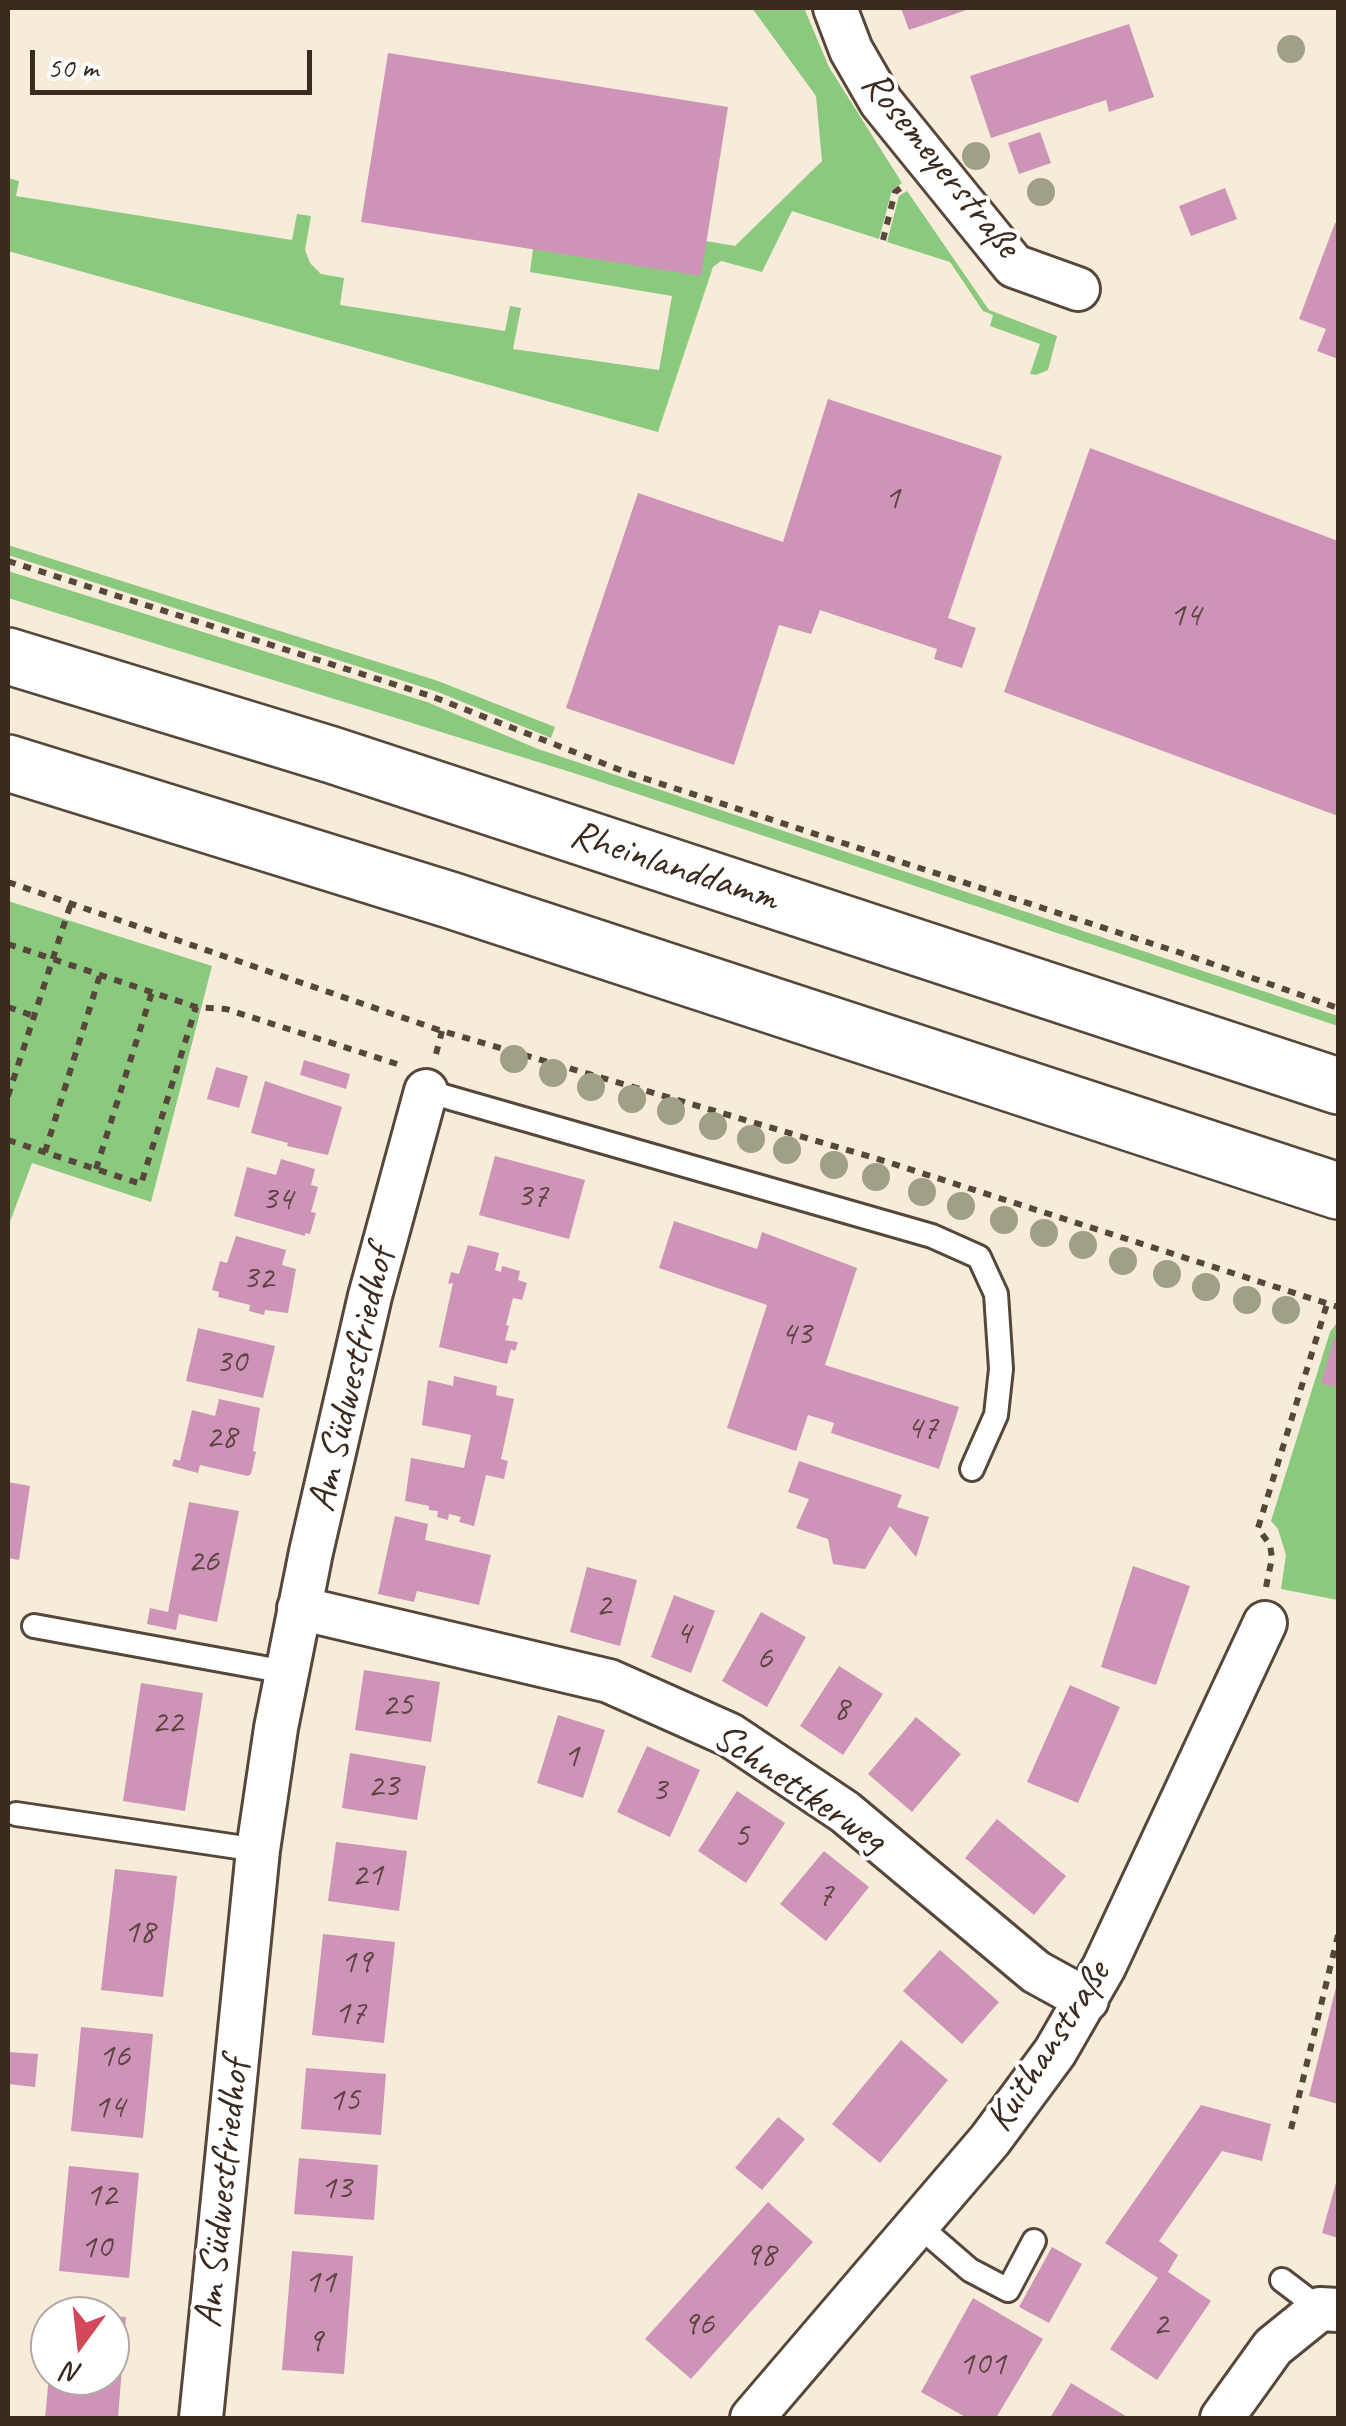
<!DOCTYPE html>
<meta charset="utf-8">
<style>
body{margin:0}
#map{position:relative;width:1346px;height:2426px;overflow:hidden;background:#f7ecda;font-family:Caveat,sans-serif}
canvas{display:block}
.frame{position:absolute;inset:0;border:10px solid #3b2a1e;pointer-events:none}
.north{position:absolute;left:30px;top:2296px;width:100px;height:100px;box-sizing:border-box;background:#fff;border:2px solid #b1aaa5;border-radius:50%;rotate:195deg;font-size:28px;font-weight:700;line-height:40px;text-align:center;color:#3b2a1e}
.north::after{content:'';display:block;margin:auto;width:35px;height:45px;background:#d1495b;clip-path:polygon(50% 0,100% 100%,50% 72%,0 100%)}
.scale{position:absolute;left:30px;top:50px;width:282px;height:45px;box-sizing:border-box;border:5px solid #3b2a1e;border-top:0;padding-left:12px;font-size:30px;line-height:35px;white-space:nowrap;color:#3b2a1e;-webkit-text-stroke:8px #fff;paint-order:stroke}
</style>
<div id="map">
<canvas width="1346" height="2426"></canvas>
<div class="frame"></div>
<div class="north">N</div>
<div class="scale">50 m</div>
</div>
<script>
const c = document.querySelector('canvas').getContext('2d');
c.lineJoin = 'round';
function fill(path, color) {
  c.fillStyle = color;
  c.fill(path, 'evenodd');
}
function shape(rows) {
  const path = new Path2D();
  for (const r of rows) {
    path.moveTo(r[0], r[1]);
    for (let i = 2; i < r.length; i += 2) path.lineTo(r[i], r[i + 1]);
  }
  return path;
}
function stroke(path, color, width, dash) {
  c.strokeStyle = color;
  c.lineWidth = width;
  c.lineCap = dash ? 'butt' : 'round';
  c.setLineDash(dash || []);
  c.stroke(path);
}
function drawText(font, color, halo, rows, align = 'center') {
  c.font = font + ' Caveat,sans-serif';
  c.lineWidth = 8;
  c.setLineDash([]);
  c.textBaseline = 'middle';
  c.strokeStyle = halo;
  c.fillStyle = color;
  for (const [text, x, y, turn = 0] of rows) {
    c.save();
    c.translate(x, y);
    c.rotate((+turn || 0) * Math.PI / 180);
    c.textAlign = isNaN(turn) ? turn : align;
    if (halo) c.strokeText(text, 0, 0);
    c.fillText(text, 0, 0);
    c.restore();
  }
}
const green = shape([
 [752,8,804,8,829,67,902,183,892,190,879,239,792,211,762,272,721,261,713,267,658,432,8,251,8,178,19,181,16,196,292,240,297,214,311,216,305,250,310,263,321,274,344,278,340,305,505,331,510,306,521,308,513,349,659,370,672,296,530,272,533,249,706,241,735,246,822,161,816,96],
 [907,191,989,310,1057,336,1048,370,1036,375,1030,374,1040,344,990,326,993,315,983,311,950,262,887,242,899,196],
 [8,545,438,681,555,727,551,738,438,692,8,555],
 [8,571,427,702,538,749,1338,1016,1338,1026,580,775,8,598],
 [8,901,212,966,151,1202,32,1163,8,1227],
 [1338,1321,1338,1600,1281,1589,1286,1555,1278,1529,1271,1521,1330,1332]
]);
const building = shape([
 [901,8,972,8,909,30],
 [1129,24,1154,97,1109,112,1106,100,991,138,970,76],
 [388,53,728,107,701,276,361,222],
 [1040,132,1051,163,1019,174,1008,143],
 [1225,188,1237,219,1191,236,1179,206],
 [1335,223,1338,224,1338,359,1317,351,1326,329,1299,319],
 [828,399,1002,456,948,618,976,628,962,668,934,659,937,649,820,610,811,634,779,625,734,765,566,708,638,493,783,542],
 [1090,448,1338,541,1338,816,1004,692],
 [304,1060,350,1074,346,1089,300,1075],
 [216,1067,248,1076,239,1108,207,1099],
 [265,1081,342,1107,328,1155,287,1146,288,1143,251,1133],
 [495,1156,585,1180,569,1239,479,1215],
 [281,1159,315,1169,311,1185,318,1187,311,1212,316,1213,310,1234,305,1233,305,1236,234,1216,247,1167,276,1175],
 [674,1221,757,1249,762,1232,857,1268,825,1365,959,1407,939,1469,831,1433,834,1423,808,1415,796,1451,727,1428,767,1305,659,1268],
 [236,1236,286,1250,282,1265,296,1269,288,1313,265,1310,264,1315,249,1311,250,1305,218,1297,219,1292,212,1290,220,1261,227,1263],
 [468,1245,499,1253,495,1270,501,1272,502,1266,520,1271,518,1280,527,1283,522,1300,513,1298,506,1325,509,1326,505,1340,518,1342,515,1351,511,1349,507,1364,439,1347,453,1283,448,1284,451,1272,459,1274],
 [198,1328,275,1346,263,1398,186,1381],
 [1334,1338,1338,1339,1338,1388,1321,1383],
 [454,1376,497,1386,496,1395,514,1399,501,1459,508,1461,504,1479,486,1475,474,1526,459,1522,461,1517,449,1514,448,1520,437,1517,438,1511,429,1510,429,1506,405,1501,411,1458,464,1468,471,1435,422,1425,428,1380,453,1386],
 [219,1399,260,1408,253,1451,256,1452,251,1474,248,1476,200,1465,198,1473,172,1466,174,1459,180,1461,192,1410,215,1416],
 [799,1461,902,1495,897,1507,929,1517,916,1557,890,1526,865,1569,833,1564,828,1539,796,1528,809,1499,788,1492],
 [8,1482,30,1486,19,1560,8,1558],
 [189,1502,239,1511,217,1622,179,1614,176,1630,147,1624,150,1608,168,1612],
 [395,1516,428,1524,425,1540,491,1555,479,1605,417,1591,414,1602,378,1594],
 [1133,1566,1190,1586,1156,1685,1101,1667],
 [587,1567,637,1580,620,1646,570,1632],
 [674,1595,715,1611,691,1673,651,1657],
 [761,1612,806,1637,767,1707,722,1681],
 [839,1666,883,1694,843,1755,800,1726],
 [364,1670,440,1682,431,1742,355,1730],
 [141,1683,203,1693,185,1811,123,1801],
 [1070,1685,1120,1707,1078,1803,1027,1782],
 [558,1715,605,1730,583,1798,537,1783],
 [916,1717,961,1754,912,1812,868,1774],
 [647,1746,700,1770,670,1837,617,1812],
 [350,1753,426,1766,417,1820,342,1808],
 [737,1791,785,1823,746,1883,698,1851],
 [997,1819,1066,1876,1034,1915,965,1858],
 [336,1842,407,1851,399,1911,328,1901],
 [824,1851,869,1887,826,1941,780,1904],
 [115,1869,177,1876,163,1997,101,1990],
 [323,1934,395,1942,384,2043,312,2035],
 [940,1950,999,2002,962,2044,903,1991],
 [1337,1983,1338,1983,1338,2104,1309,2096],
 [81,2027,153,2034,143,2138,71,2131],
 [901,2040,948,2080,880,2163,832,2124],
 [8,2052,38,2054,35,2087,8,2084],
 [306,2068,386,2074,381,2135,301,2129],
 [1201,2105,1271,2124,1262,2161,1222,2151,1159,2241,1178,2255,1168,2272,1211,2301,1157,2380,1110,2349,1158,2278,1105,2243],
 [778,2117,805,2139,762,2190,735,2168],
 [299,2158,378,2165,374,2220,294,2214],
 [69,2166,139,2173,129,2278,59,2271],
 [1337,2179,1338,2179,1338,2238,1322,2233],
 [768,2202,813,2242,691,2379,645,2339],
 [1052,2247,1082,2264,1049,2323,1019,2307],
 [292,2251,353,2256,344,2374,282,2370],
 [973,2298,1043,2339,996,2418,967,2418,921,2392],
 [110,2316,126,2317,118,2418,45,2418,49,2376,110,2376],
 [1071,2383,1129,2418,1050,2418]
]);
const path = shape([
 [883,240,895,192,902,187],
 [8,561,431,696,628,773,1187,955,1338,1008],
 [8,882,442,1031,875,1158,1338,1307],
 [8,944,196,1007,226,1009,397,1064],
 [8,1007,34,1016],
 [436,1054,442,1031],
 [8,1096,71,903],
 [8,1140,141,1184,196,1007],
 [45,1152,100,975],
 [96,1169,152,992],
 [1266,1587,1272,1558,1270,1545,1258,1528,1327,1304],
 [1291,2129,1338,1935]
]);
const lane = shape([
 [426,1091,932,1236,979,1257,996,1294,1001,1369,996,1415,972,1469],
 [34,1626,286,1672],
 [16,1814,258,1850],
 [918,2225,970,2270,1008,2290,1034,2241],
 [1282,2280,1320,2309]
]);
const street = shape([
 [835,8,851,50,881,102,1014,266,1078,289],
 [299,1608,609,1681,730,1735,845,1812,1036,1972,1087,2000],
 [201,2418,258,1850,276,1728,311,1552,370,1296,426,1091],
 [752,2418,990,2140,1055,2052,1104,1967,1265,1623],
 [1222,2418,1273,2347,1320,2309,1338,2310]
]);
const highway = shape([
 [8,656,332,755,1338,1086],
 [8,763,450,900,1338,1191]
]);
const trees = [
 [1291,49],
 [976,156],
 [1041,192],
 [514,1059],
 [553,1073],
 [591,1087],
 [632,1099],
 [671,1111],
 [713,1126],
 [751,1139],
 [787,1150],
 [834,1165],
 [876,1177],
 [922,1192],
 [961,1206],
 [1004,1220],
 [1044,1233],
 [1083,1245],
 [1123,1261],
 [1167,1274],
 [1206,1287],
 [1247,1300],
 [1286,1310]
];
const numberNames = [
 ["1",892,499],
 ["14",1185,616],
 ["37",532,1197],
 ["34",277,1200],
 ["32",258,1279],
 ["43",796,1335],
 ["30",231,1363],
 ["47",922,1429],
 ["28",221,1438],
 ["26",203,1562],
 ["2",603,1606],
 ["4",683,1634],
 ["6",764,1659],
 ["25",397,1706],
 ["8",841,1710],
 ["22",167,1723],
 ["1",571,1757],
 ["23",383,1787],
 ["3",659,1791],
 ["5",741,1837],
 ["21",367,1876],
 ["7",825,1896],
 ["18",139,1933],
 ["19",356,1963],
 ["17",350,2014],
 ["16",114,2057],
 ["15",344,2101],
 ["14",109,2108],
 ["13",336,2189],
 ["12",101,2196],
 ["10",96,2248],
 ["98",760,2256],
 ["11",320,2283],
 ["96",698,2325],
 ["2",1160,2325],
 ["9",315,2342],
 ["101",982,2365]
];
const streetNames = [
 ["Rosemeyerstraße",940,165,51],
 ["Rheinlanddamm",674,867,18],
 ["Am Südwestfriedhof",352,1380,-77],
 ["Schnettkerweg",799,1789,34],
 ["Kuithanstraße",1049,2047,-57],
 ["Am Südwestfriedhof",223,2194,-84]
];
fill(green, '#8bc97f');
fill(building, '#ce94b7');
stroke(lane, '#57473a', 28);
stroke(street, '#57473a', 48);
stroke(highway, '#57473a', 60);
stroke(path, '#57473a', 6, [8, 8]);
stroke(lane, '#fff', 22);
stroke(street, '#fff', 42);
stroke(highway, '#fff', 55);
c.fillStyle = '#9fa085';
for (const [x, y] of trees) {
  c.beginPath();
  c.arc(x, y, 14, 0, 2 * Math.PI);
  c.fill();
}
drawText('35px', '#604444', null, numberNames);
drawText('40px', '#3b2a1e', '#fff', streetNames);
</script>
